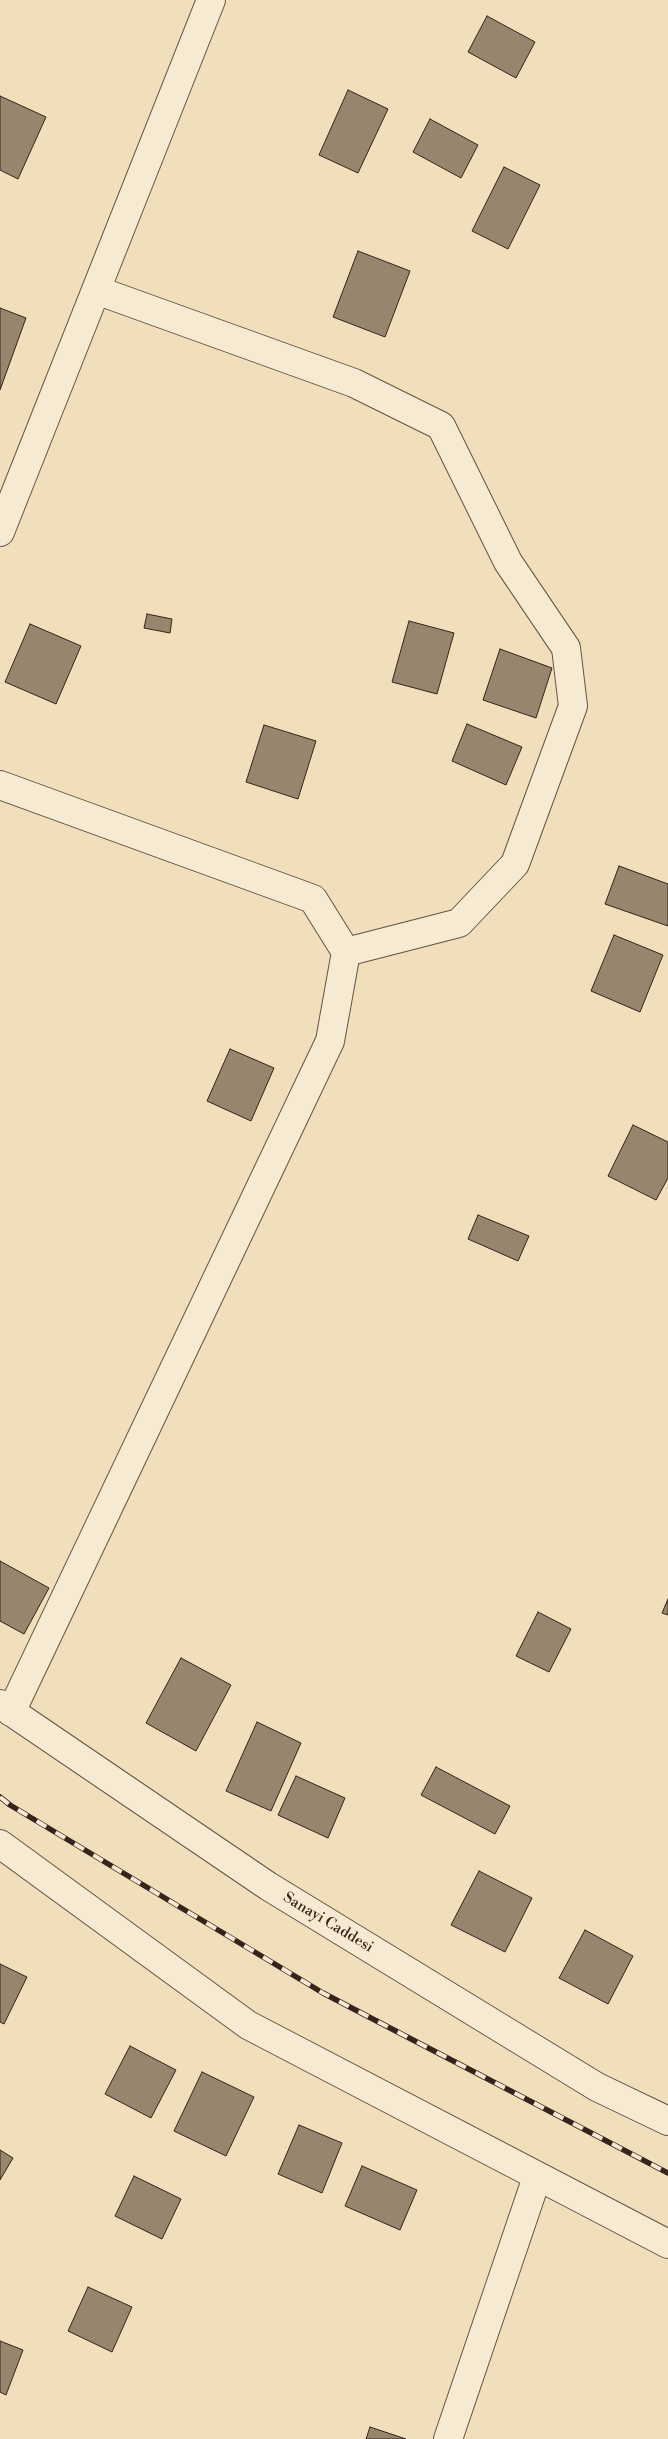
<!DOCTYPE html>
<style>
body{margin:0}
canvas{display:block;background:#f1dfbb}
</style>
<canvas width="668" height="2439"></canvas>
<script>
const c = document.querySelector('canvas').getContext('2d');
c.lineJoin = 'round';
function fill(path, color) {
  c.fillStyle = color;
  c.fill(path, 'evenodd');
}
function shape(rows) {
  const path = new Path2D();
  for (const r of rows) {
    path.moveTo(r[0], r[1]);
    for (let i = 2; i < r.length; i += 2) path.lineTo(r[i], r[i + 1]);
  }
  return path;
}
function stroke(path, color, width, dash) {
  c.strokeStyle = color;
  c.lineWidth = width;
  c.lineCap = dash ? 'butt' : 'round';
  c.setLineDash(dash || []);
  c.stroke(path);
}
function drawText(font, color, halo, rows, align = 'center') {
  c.font = font + ' "Libre Bodoni",serif';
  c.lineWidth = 4.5;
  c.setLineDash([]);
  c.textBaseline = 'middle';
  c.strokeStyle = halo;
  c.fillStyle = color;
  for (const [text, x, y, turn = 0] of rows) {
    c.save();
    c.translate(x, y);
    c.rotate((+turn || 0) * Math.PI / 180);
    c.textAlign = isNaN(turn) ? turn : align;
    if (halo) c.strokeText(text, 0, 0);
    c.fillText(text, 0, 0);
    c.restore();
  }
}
const building = shape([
 [487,16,535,42,516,78,468,52,487,16],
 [348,90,388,109,358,173,319,155,348,90],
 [0,96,46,117,18,179,0,170,0,96],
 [430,119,478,145,461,178,413,152,430,119],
 [504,167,540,185,508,249,472,231,504,167],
 [358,251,410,271,385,337,333,317,358,251],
 [0,308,26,318,0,390,0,308],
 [147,614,172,619,170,633,144,628,147,614],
 [409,621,454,633,437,694,392,682,409,621],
 [30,624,81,646,56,704,5,682,30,624],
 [500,649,552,668,536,718,483,700,500,649],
 [467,724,522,747,506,785,452,761,467,724],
 [264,725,316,741,298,799,246,782,264,725],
 [619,866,668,884,668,926,605,904,619,866],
 [614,935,663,955,640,1012,591,991,614,935],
 [230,1049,274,1068,251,1121,207,1101,230,1049],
 [633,1125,668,1142,668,1178,656,1200,608,1176,633,1125],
 [478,1215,529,1236,518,1261,468,1239,478,1215],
 [0,1561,49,1588,24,1634,0,1621,0,1561],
 [668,1599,668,1615,662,1613,668,1599],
 [538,1612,571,1629,549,1672,516,1656,538,1612],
 [181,1658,231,1685,196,1751,146,1723,181,1658],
 [257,1722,301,1743,271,1811,226,1791,257,1722],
 [436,1767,510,1806,495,1834,421,1795,436,1767],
 [296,1776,345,1798,328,1838,278,1815,296,1776],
 [479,1871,532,1898,505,1952,451,1925,479,1871],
 [585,1930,633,1956,608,2004,559,1978,585,1930],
 [0,1964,27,1977,4,2024,0,2022,0,1964],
 [130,2046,176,2070,151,2118,105,2094,130,2046],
 [202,2072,254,2097,226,2156,174,2131,202,2072],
 [299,2125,342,2143,322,2193,278,2174,299,2125],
 [0,2150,13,2158,0,2180,0,2150],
 [362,2166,417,2190,400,2230,345,2206,362,2166],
 [134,2176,181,2199,162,2239,115,2216,134,2176],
 [88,2287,132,2307,112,2352,68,2331,88,2287],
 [0,2341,23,2350,6,2395,0,2392,0,2341],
 [370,2427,406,2439,366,2439,370,2427]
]);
const minor = shape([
 [96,290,354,383,441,426,508,562,566,648,573,706,515,864,459,923,346,952],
 [0,532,211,0],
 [0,785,313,899,346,952,330,1041,11,1712],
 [0,1704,268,1886,597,2087,668,2121],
 [0,1844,248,2025,668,2244],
 [448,2439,537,2177]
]);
const rail = shape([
 [0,1797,10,1805,323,1993,668,2173]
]);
const streetNames = [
 ["Sanayi Caddesi",328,1923,31]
];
fill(building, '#97856e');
stroke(building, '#35241b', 1);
stroke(minor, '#645343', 30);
stroke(minor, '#f6ead3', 28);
stroke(rail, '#35241b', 5.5);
stroke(rail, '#f6ead3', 4, [11]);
drawText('15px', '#35241b', '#f6ead3', streetNames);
</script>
